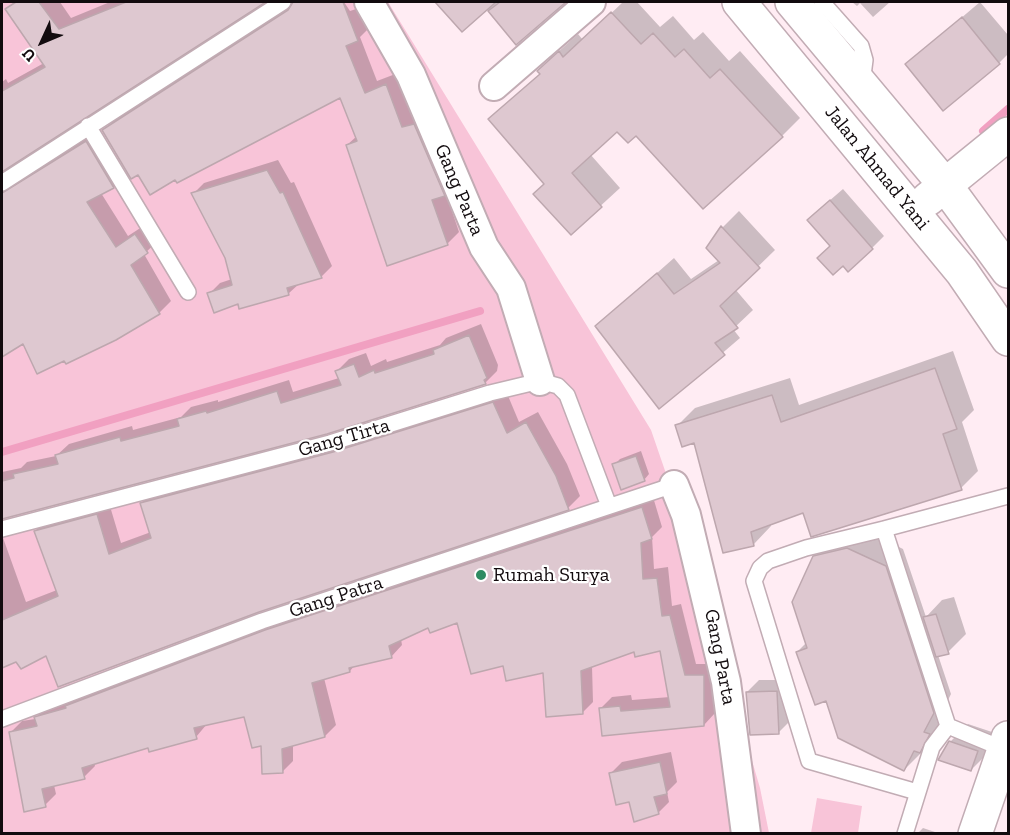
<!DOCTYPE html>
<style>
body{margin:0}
#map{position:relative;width:1010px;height:835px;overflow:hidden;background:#ffecf3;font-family:"Zilla Slab",serif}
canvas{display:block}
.frame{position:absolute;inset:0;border:3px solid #120b0e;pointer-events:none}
.north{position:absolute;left:12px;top:12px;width:60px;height:60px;-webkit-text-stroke:4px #fff;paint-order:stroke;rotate:226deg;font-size:16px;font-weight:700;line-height:24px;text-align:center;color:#120b0e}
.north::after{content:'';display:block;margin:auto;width:21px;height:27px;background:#120b0e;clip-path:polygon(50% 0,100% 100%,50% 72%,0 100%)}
</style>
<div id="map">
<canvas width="1010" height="835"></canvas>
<div class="frame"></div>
<div class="north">U</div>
</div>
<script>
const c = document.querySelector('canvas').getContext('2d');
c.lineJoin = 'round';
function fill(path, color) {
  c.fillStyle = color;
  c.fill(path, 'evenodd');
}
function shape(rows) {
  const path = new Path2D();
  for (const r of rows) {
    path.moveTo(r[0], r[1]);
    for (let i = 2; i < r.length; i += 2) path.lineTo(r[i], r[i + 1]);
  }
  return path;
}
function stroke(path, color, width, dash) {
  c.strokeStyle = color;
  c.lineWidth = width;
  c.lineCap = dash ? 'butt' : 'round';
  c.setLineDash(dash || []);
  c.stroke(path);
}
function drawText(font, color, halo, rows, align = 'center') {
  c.font = font + ' "Zilla Slab",serif';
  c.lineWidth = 4.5;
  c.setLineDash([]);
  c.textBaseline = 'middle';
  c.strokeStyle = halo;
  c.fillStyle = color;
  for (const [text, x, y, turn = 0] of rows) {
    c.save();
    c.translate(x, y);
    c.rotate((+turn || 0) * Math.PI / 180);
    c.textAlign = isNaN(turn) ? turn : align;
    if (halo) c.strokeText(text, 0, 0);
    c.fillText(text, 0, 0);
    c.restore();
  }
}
const green = shape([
 [2,2,388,2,651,430,724,642,729,682,760,788,769,833,2,834],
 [817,798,862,806,858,833,811,833]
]);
const shadow = shape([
 [15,2,60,2,71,18,110,2,265,2,6,168,6,176,98,130,125,175,113,187,101,193,128,236,148,223,160,239,144,254,171,301,159,313,2,347,2,82,6,79,8,83,44,63,7,10],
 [293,2,344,2,350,11,362,7,370,27,360,37,377,81,398,73,446,193,459,232,447,244,347,145,357,136,341,96,176,178,138,173,104,130,116,118,293,4],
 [437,2,564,2,516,43,487,8,462,30],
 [623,2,637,2,660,27,673,16,694,40,703,32,729,61,740,51,800,118,782,136,617,130,590,154,620,188,571,233,546,184,490,120,541,73,539,71,558,52,578,34,583,40],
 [852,2,890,2,873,17,860,3,857,6],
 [980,2,1008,35,1008,54,999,63,907,64],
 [278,160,291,183,294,182,332,266,321,277,300,283,288,294,239,302,209,294,220,283,232,279,226,257,193,194,204,183],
 [843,189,884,236,872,248,843,264,832,246,821,208],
 [739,211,775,250,735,289,753,310,733,329,740,338,663,404,597,326,674,258,691,279,719,260,708,248,723,227],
 [481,324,498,365,497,371,485,383,327,432,2,517,2,472,21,468,27,462,56,456,69,444,132,426,133,430,181,417,191,407,218,400,218,402,289,380,293,392,339,378,337,371,349,359,366,353,371,366,386,359,387,362,440,345,446,338],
 [953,351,974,410,962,422,978,471,961,488,804,512,771,523,771,526,754,544,724,552,695,441,677,426,695,408,790,378,799,405],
 [506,391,519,422,538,412,567,464,580,496,568,508,2,666,2,535,26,602,57,590,35,531,47,519,109,503,121,543,151,532,141,503,153,491],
 [641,451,649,474,644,480,614,465,620,459],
 [653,497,662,527,652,537,654,569,668,567,672,606,681,604,696,664,714,664,715,713,704,725,601,708,612,697,631,695,632,700,670,697,661,649,635,650,592,666,593,702,582,713,544,671,504,664,458,621,429,626,401,639,402,645,391,657,355,665,350,671,324,678,336,725,325,736,293,744,293,761,282,772,245,715,207,724,196,737,149,746,94,762,95,766,84,777,54,785,56,794,45,805,11,732,22,721,35,719,47,706,278,619],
 [866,531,903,549,926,617,942,600,954,597,966,634,948,652,938,655,951,694,941,714,946,716,922,752,904,770,827,699,797,652,807,642,814,557,832,539],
 [759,680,789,680,791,720,779,732,747,692],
 [968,724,995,733,989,752,971,770,950,742],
 [671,752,677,782,667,792,669,802,658,813,630,800,611,773,622,762],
 [923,828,941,834,917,834]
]);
const stream = shape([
 [983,131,1008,109],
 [2,452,480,311]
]);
const building = shape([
 [16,2,39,2,59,29,126,2,266,2,2,172,2,91,45,67,5,9,16,2],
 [293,2,343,2,358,41,346,46,365,93,386,84,402,127,414,124,445,196,432,200,448,245,387,266,346,145,357,141,340,98,177,183,175,180,150,195,138,175,131,179,102,130,288,10,293,2],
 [435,2,496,2,462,32,435,2],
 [500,2,566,2,516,45,488,11,500,2],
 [611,12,641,44,653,33,675,57,684,49,710,78,720,69,783,137,703,209,636,136,628,143,617,132,572,173,602,207,571,235,533,194,544,184,488,119,540,74,537,71,559,51,563,57,611,12],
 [962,17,1000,64,943,111,905,64,962,17],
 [86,141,114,188,87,202,116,247,135,234,148,253,131,265,160,314,116,340,66,364,64,361,37,374,23,344,2,357,2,193,86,141],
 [267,170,280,193,283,192,322,278,287,288,289,295,239,309,238,304,214,313,207,293,232,285,225,258,191,193,267,170],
 [830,200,873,249,848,272,843,266,833,275,817,258,830,246,807,220,830,200],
 [721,226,760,268,720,306,738,328,715,343,725,355,659,409,595,326,657,273,674,294,720,263,706,248,721,226],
 [469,335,487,378,484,380,486,384,327,434,2,519,2,481,14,478,13,474,58,464,55,455,120,437,121,441,179,426,177,419,206,411,207,413,277,391,281,403,341,385,335,371,354,364,359,377,374,370,375,373,434,354,433,350,469,335],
 [935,368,957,429,943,434,962,490,811,537,803,513,751,532,754,546,723,553,694,443,682,447,675,425,772,395,781,422,935,368],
 [493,402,507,433,526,422,556,476,569,510,259,612,58,687,46,656,21,669,16,662,2,668,2,620,58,596,34,531,97,514,109,554,151,538,140,503,333,452,493,402],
 [636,456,645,481,621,490,612,464,636,456],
 [642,507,652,539,641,543,643,579,657,578,662,616,670,615,685,675,704,675,704,726,602,736,599,708,620,706,621,711,670,707,660,651,635,657,634,652,581,671,583,714,546,717,543,673,506,681,503,666,471,674,457,623,430,633,428,628,389,646,392,658,349,668,350,672,312,683,325,737,282,749,283,773,262,774,261,746,252,748,244,717,194,728,197,739,149,752,148,748,82,768,85,779,42,789,46,807,24,812,9,732,37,726,34,717,66,708,65,706,265,630,642,507],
 [847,548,886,566,934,713,924,732,930,734,920,753,914,751,904,771,838,738,826,701,815,705,796,652,807,648,792,602,813,556,847,548],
 [936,614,949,654,936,657,923,617,936,614],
 [777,691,779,734,750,735,746,692,777,691],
 [949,741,978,751,971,771,938,760,949,741],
 [660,762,667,794,654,797,659,814,634,822,629,802,616,805,609,773,660,762]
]);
const lane = shape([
 [822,2,861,46,865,60,862,83],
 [88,126,188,292],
 [2,183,283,2],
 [2,529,330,443,490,393,540,381,558,386,567,395,609,506],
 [884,529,806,548,768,561,760,568,754,581,809,761,917,792],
 [2,719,262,621,674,485],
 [1006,750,948,726,884,529,1008,496],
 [905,834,932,747,948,726]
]);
const street = shape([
 [369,2,411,75,484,247,511,288,540,381],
 [494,86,591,2],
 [674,485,686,515,726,682,746,834]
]);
const secondary = shape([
 [739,2,962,272,1008,339],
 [792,2,945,185,1008,271],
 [928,199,1008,134],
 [975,834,1008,738]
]);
const markers = [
 [481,575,6,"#2e8b62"]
];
const streetNames = [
 ["Jalan Ahmad Yani",877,168,51],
 ["Gang Parta",459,190,67],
 ["Gang Tirta",344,438,-16],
 ["Gang Patra",336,597,-18],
 ["Gang Parta",720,657,79]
];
const poiNames = [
 ["Rumah Surya",493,575]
];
fill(green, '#f8c4d8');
fill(shadow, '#0003');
stroke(stream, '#f1a0c1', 8);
fill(building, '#dec8d0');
stroke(building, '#bda7ae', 1.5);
stroke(lane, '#c2acb4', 18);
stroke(street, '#c2acb4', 32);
stroke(secondary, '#c2acb4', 36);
stroke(lane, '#fff', 15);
stroke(street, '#fff', 28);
stroke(secondary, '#fff', 33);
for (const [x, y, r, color] of markers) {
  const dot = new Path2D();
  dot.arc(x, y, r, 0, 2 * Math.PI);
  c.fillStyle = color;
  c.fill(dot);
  stroke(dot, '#fff', 2);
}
drawText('20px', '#120b0e', '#fff', streetNames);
drawText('20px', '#120b0e', '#fff', poiNames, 'left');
</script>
